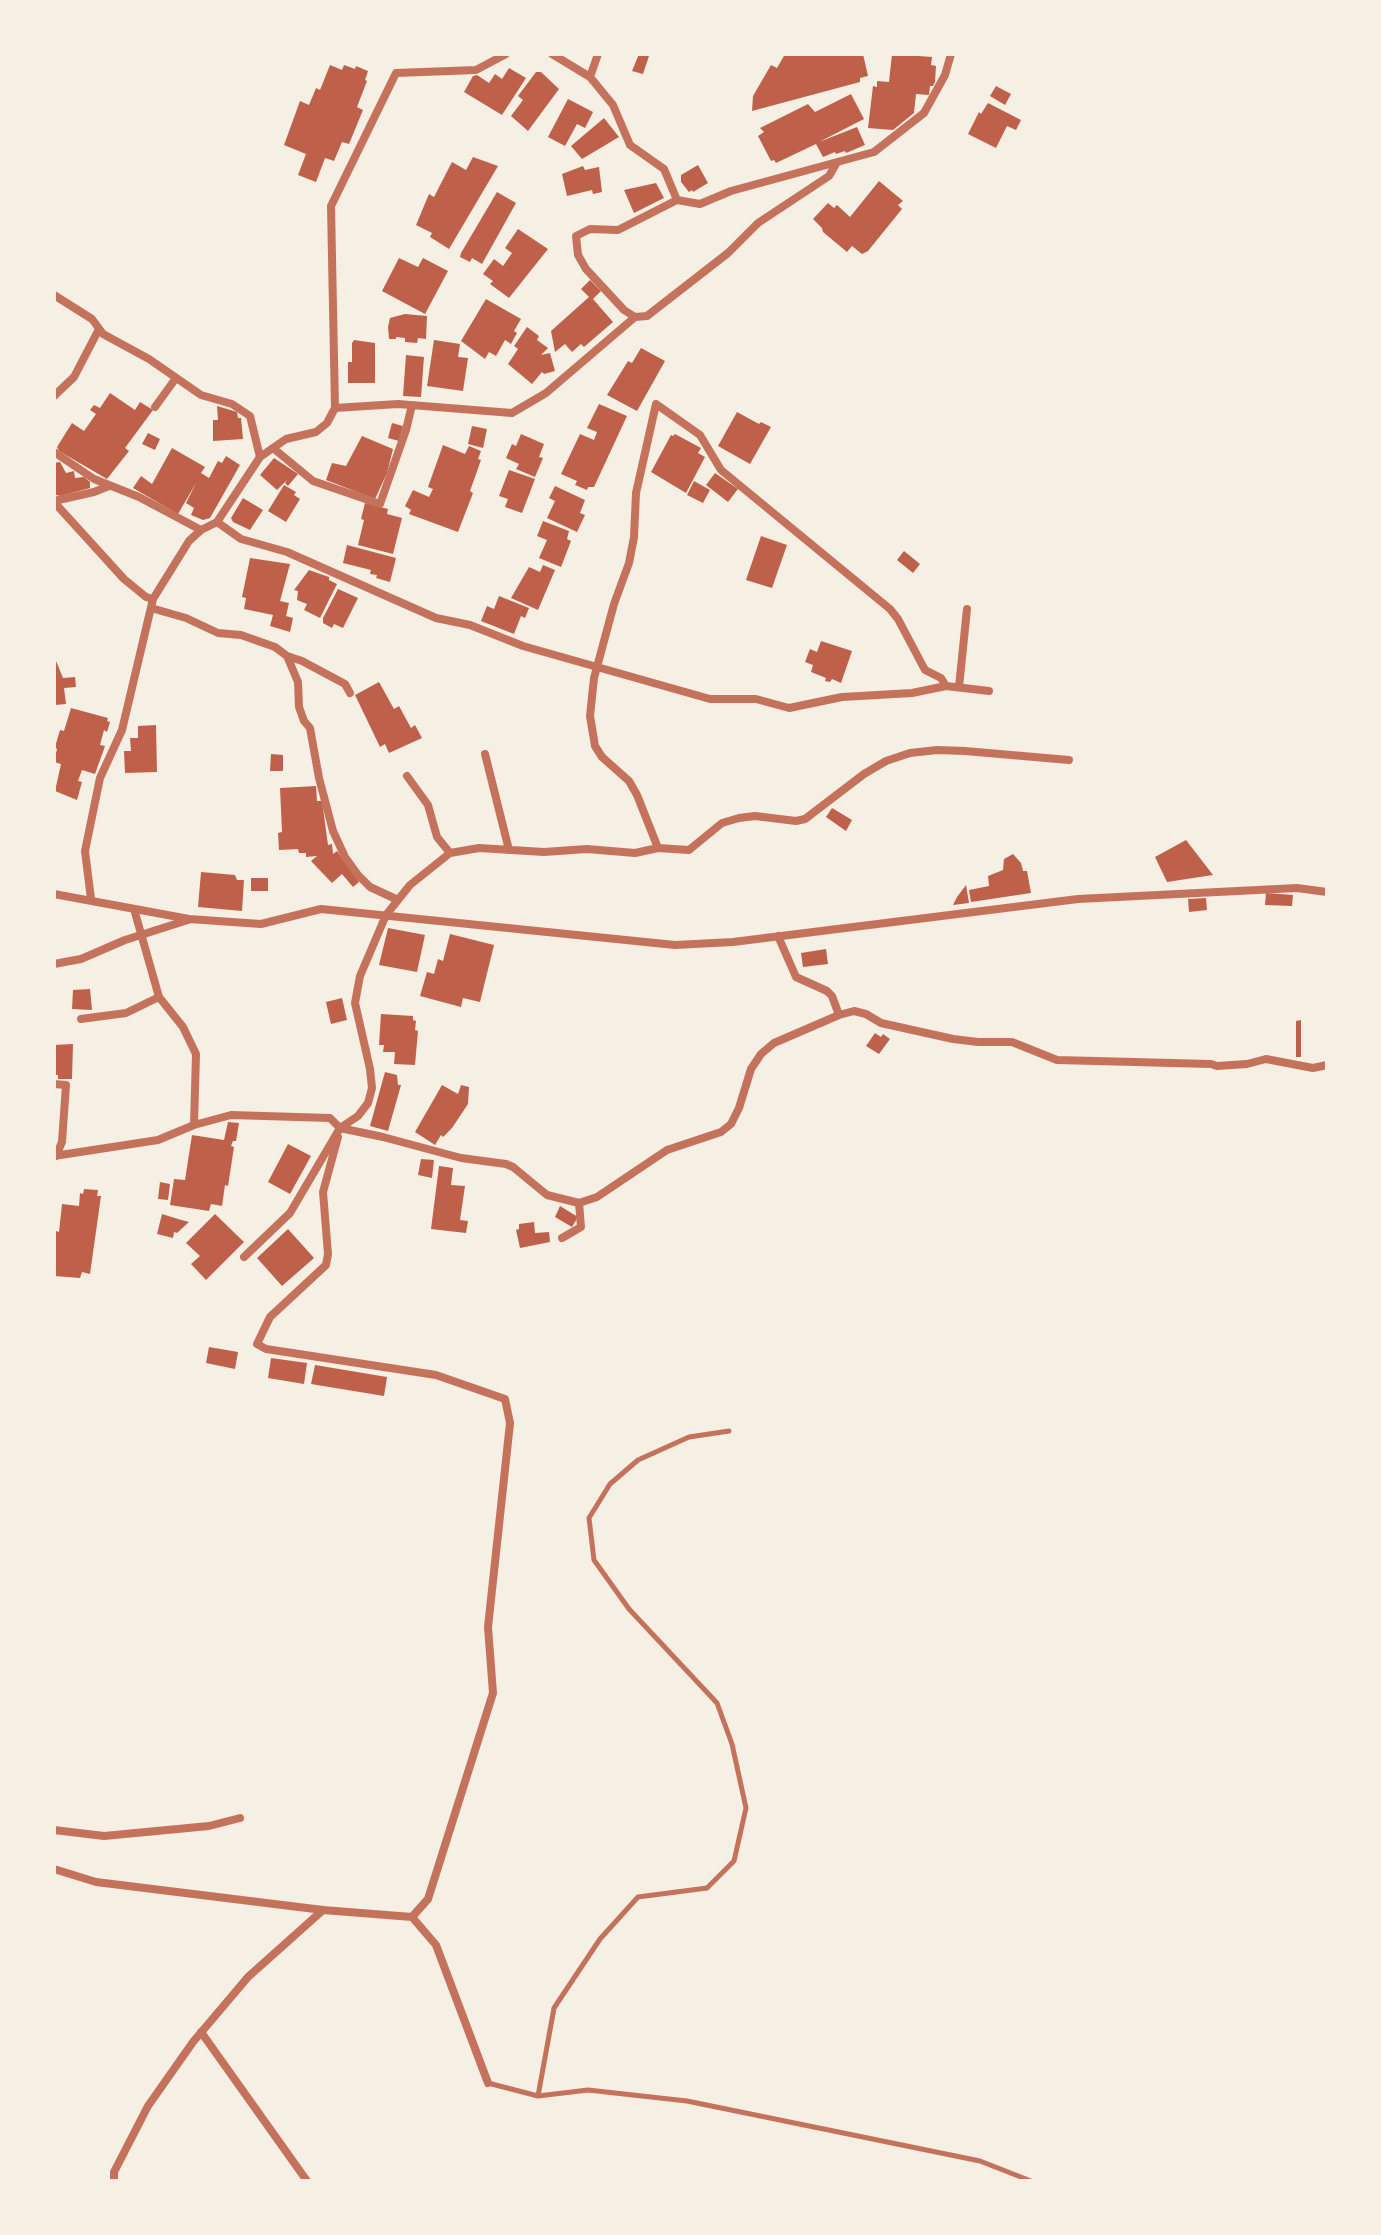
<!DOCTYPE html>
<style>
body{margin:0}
#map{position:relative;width:1381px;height:2235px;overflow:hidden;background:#f6efe4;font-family:"PT Sans",sans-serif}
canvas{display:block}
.frame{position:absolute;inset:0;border:56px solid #f6efe4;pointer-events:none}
</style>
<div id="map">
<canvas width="1381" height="2235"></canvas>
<div class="frame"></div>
</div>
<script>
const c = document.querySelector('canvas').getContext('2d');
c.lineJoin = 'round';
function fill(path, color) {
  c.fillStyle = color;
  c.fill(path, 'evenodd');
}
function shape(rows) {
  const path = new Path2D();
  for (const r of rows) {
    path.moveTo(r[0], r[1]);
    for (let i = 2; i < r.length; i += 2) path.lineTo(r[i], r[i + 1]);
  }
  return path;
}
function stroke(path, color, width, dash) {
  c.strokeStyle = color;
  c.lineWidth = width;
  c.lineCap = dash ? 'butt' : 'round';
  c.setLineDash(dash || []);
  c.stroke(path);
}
const building = shape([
 [639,54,649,56,643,74,632,71],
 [785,54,863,54,868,76,860,78,860,82,752,111,753,96,771,65,777,68],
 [892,54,932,57,931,65,936,66,935,82,933,86,930,86,929,95,916,94,914,113,893,130,868,128,873,86,877,87,877,81,889,82],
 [330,65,342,70,344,65,355,69,356,66,368,71,365,80,367,81,357,107,363,110,349,144,342,142,334,161,325,158,316,182,298,175,306,154,284,145,300,101,309,105,316,88,320,90],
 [509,68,526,78,502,115,464,92,473,76,477,75,489,83,495,74,502,79],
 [536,72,541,72,559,89,528,131,511,116,523,100,518,96],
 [996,86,1011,94,1005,105,990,96],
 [851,94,864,119,819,142,857,127,865,145,846,153,845,151,836,154,835,152,823,157,816,144,776,163,774,160,771,161,758,136,764,132,760,128,808,104,815,112],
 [568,99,593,112,585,128,577,124,565,146,548,137],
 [988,103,1021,120,1016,130,1007,126,996,148,968,134,979,112,981,114],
 [604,118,619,137,582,159,571,146],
 [473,157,498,166,449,249,430,237,432,233,416,225,429,194,434,197,452,162,466,170],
 [698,165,708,183,693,192,692,190,689,192,681,182,681,175],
 [583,166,585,170,599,167,602,192,593,194,592,190,567,196,562,174],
 [879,181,903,201,898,205,902,209,868,251,862,254,852,246,847,252,823,232,822,228,813,219,828,203,834,208,837,205,850,217],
 [656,183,664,198,634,213,624,190],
 [497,192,516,203,482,264,472,258,470,262,460,257,461,253],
 [518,229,548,249,509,298,490,284,493,281,483,274,494,259,503,266,512,253,505,248],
 [399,258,418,267,423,258,448,271,425,314,382,291],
 [590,280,601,291,593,299,613,322,584,347,581,344,572,352,565,344,555,352,551,331,589,297,581,289],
 [486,299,521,319,514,331,517,333,511,344,505,340,496,356,489,352,485,359,461,341],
 [405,314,427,316,426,339,418,338,417,343,405,342,405,338,396,337,396,339,389,339,388,327,390,318],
 [527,327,539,336,537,340,548,348,541,355,550,353,555,371,544,374,542,372,532,384,508,364,518,349,514,346],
 [354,340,375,343,375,383,348,383,348,362,352,362,352,343],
 [434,340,460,344,458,357,468,358,463,391,427,386],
 [641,348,665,361,637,411,607,395,628,361,632,363],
 [406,355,424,357,421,397,403,396],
 [110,393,135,410,140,402,153,410,125,448,129,451,107,479,59,451,57,447,72,423,84,431,96,414,90,410,94,405,100,408],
 [599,404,627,416,594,487,588,487,587,490,575,485,577,481,561,474,580,434,594,440,597,432,587,428],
 [217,406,237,412,238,418,241,418,243,439,213,441,213,420,218,420],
 [737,412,759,424,761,422,771,427,750,464,718,446],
 [392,423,403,426,399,441,388,438],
 [472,426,487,429,483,448,468,444],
 [148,433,160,439,155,450,142,444],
 [521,434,544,444,539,457,543,458,535,477,516,469,519,464,506,458,512,444,516,446],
 [675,434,701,448,698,453,705,457,686,493,651,472,671,435,673,436],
 [362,436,393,449,387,473,375,499,326,480,332,463,346,466],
 [443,445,465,454,469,446,481,451,478,459,481,460,470,491,473,493,458,532,409,514,411,510,405,506,413,490,429,497,433,489,428,487],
 [172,448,205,467,201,473,209,478,218,461,222,463,226,456,240,465,210,518,203,520,191,515,194,508,186,503,196,483,178,514,133,488,141,476,152,484],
 [274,458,298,474,288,486,285,483,287,480,277,490,260,475],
 [60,462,66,473,74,471,75,478,84,477,90,482,90,488,60,496,56,495,54,463],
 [509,470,535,479,522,513,505,507,508,499,499,496],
 [715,473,738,489,728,502,706,485],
 [694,481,710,490,703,503,687,495],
 [284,485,296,492,294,495,300,499,286,522,268,511],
 [555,486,585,500,580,513,585,515,577,532,547,518,555,501,549,498],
 [243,498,263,510,250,530,233,522,231,518],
 [365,503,388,509,387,514,402,518,393,554,358,545,364,520,361,519],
 [543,521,569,531,567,539,571,541,561,567,539,558,547,540,537,536],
 [761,536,787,545,772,588,746,580],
 [347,545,396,558,390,582,376,578,377,575,370,574,371,570,343,563],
 [904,551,920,564,913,573,897,560],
 [250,558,290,564,280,601,289,603,286,616,293,618,290,632,270,626,273,615,244,609,246,598,242,597],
 [543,565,555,570,538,610,511,598,529,567,540,572],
 [309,570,329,577,329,580,337,584,320,618,304,610,307,604,297,600,298,591,294,590],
 [338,589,358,598,343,628,334,624,332,628,323,623,323,618],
 [499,596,529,608,525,618,521,616,514,634,481,621,487,606,494,609],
 [821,641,852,651,841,683,832,679,830,682,825,681,826,678,811,672,813,665,805,662,810,649,817,652],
 [54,656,63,678,75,677,76,687,64,688,66,704,55,705],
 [379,682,394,709,399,706,411,728,415,725,422,738,389,753,385,744,380,747,355,695],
 [71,708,108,718,107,721,110,722,107,732,104,730,100,745,105,746,95,774,82,770,78,781,82,782,77,800,55,791,61,764,54,762,57,749,55,747,60,730,64,731],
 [156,725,157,772,125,773,124,751,131,751,130,738,138,738,138,726],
 [271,754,283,755,283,771,270,771],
 [316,786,317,801,322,801,328,845,332,844,333,854,337,851,359,882,353,887,342,874,332,883,311,861,317,856,306,857,306,853,299,853,298,849,279,850,278,833,282,832,280,788],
 [832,808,852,820,846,831,826,817],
 [1186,840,1213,875,1167,882,1155,857],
 [1013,854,1021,863,1023,871,1027,871,1031,893,971,902,969,890,989,886,988,876,1003,870,1004,859],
 [201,872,235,875,237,880,244,880,242,911,198,907],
 [251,878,268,878,268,891,251,891],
 [966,885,969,903,953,905,957,897],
 [1266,893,1293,895,1292,906,1265,905],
 [1206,898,1207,910,1189,912,1188,899],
 [388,928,425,935,417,972,379,965],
 [450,934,494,945,480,1002,463,998,461,1007,420,996,427,972,434,974,438,959,443,961],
 [826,949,828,964,803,967,801,953],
 [90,989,92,1010,72,1009,73,990],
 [342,998,347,1020,331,1024,326,1002],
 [381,1014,413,1016,413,1020,416,1021,415,1030,418,1031,415,1065,394,1064,395,1052,383,1052,384,1045,379,1045],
 [1301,1020,1301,1057,1296,1057,1296,1021],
 [875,1033,881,1037,883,1034,890,1039,879,1054,866,1046],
 [73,1044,72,1079,58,1079,58,1075,54,1075,54,1045],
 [385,1072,397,1075,398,1085,401,1085,388,1131,370,1126],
 [442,1085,458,1094,461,1085,469,1087,468,1104,452,1128,443,1137,441,1135,435,1145,415,1132],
 [228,1122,239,1123,236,1141,233,1141,231,1146,234,1147,228,1186,225,1185,222,1206,211,1204,209,1211,170,1205,174,1179,185,1180,192,1135,224,1140],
 [288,1144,311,1156,290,1194,268,1182],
 [421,1159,434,1160,432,1178,418,1175],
 [439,1166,453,1168,451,1185,465,1186,460,1220,468,1221,466,1233,431,1229],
 [160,1182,170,1184,168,1200,158,1199],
 [84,1189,98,1190,97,1196,101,1196,90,1274,82,1272,80,1278,54,1276,54,1245,56,1231,59,1232,62,1204,79,1206,80,1193,83,1194],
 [560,1206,578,1217,572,1227,555,1217],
 [162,1214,178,1219,189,1222,177,1233,174,1232,173,1238,157,1234],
 [215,1214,244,1242,206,1280,191,1264,200,1256,186,1243],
 [534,1222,535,1233,549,1232,550,1242,520,1248,516,1230,519,1229,519,1224],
 [288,1229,314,1258,282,1286,257,1258],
 [209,1347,238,1352,235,1369,206,1363],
 [271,1358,307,1363,304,1384,268,1378],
 [315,1365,387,1377,384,1396,311,1384]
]);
const service = shape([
 [488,2083,538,2096,588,2090,687,2101,980,2161,1031,2181],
 [538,2096,554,2008,600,1939,638,1897,707,1888,734,1861,746,1808,732,1744,717,1703,629,1609,594,1560,589,1518,610,1484,638,1460,689,1437,729,1431]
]);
const minor = shape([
 [552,54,590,77,613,105,630,145,664,169,677,200],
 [590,77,598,54],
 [54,295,92,319,103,334,149,359,201,395,232,404,250,416,260,457],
 [635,317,624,310,586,269,578,255,576,236,590,229,618,230,677,200,700,204,731,191,874,152,924,113,945,75,951,54],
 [54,396,74,377,99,329],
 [155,407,176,378],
 [335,408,398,404,512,413,546,393,635,317,647,316,728,253,758,223,829,176,836,164],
 [273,448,313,481,380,504,406,430,412,405],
 [54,452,94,479,139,497,201,530],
 [54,501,94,492,109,486],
 [54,502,124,579,146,597,153,599],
 [217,522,241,539,287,552,436,618,470,625,523,646,710,699,756,699,789,708,842,697,912,693,946,686,989,691],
 [151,608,186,618,218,633,241,635,275,647,287,656,298,682,299,707,304,721,310,728,319,778,333,831,345,857,358,875,370,887,398,900],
 [287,656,302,661,345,684,350,693],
 [959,687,967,609],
 [485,754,509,850],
 [407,776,428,805,437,837,450,853],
 [658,848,637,795,629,781,602,757,595,746,590,716,594,678,614,604,629,563,634,537,636,493,656,404,700,435,721,470,890,609,898,619,925,670,941,678,946,686],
 [54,894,189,919,261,924,321,909,675,945,733,942,1078,899,1297,888,1327,892],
 [91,899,85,851,100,778,122,730,153,599,189,541,201,530,217,522,260,457,286,439,316,432,327,423,335,408,331,206,396,73,476,70,506,54],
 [134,909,159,997,183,1027,196,1054,194,1125],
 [778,936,796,977,827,991,832,996,839,1015],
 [54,964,81,959,125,940,188,920],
 [81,1019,126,1013,159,997],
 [54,1084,66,1085,62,1142,56,1156],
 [338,1137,323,1192,328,1254,326,1265,270,1317,257,1344,266,1349,436,1375,505,1399,510,1423,488,1627,493,1693,428,1899,412,1917],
 [54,1156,158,1140,194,1125,231,1115,330,1118,340,1128,383,1137,461,1158,506,1164,513,1167,547,1195,579,1203,597,1197,667,1150,721,1132,731,1124,739,1108,751,1069,761,1054,774,1043,839,1015,854,1011,866,1014,881,1023,953,1039,978,1042,1012,1042,1057,1060,1211,1064,1217,1066,1247,1064,1266,1059,1313,1068,1327,1065],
 [562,1238,581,1227,579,1203],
 [244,1257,290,1213,340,1128,358,1116,368,1103,372,1088,370,1069,355,1003,360,976,386,915,410,885,450,853,479,848,544,852,587,849,635,853,658,848,689,850,722,823,739,818,755,816,796,821,805,819,864,774,886,761,910,753,937,750,965,751,1069,760],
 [54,1830,104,1836,209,1826,240,1818],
 [54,1869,96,1882,323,1910,412,1917,436,1945,488,2083],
 [201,2032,307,2181],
 [114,2181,114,2172,148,2106,193,2042,248,1977,323,1910]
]);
fill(building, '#bf614a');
stroke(service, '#c5725c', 5);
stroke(minor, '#c5725c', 8);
</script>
